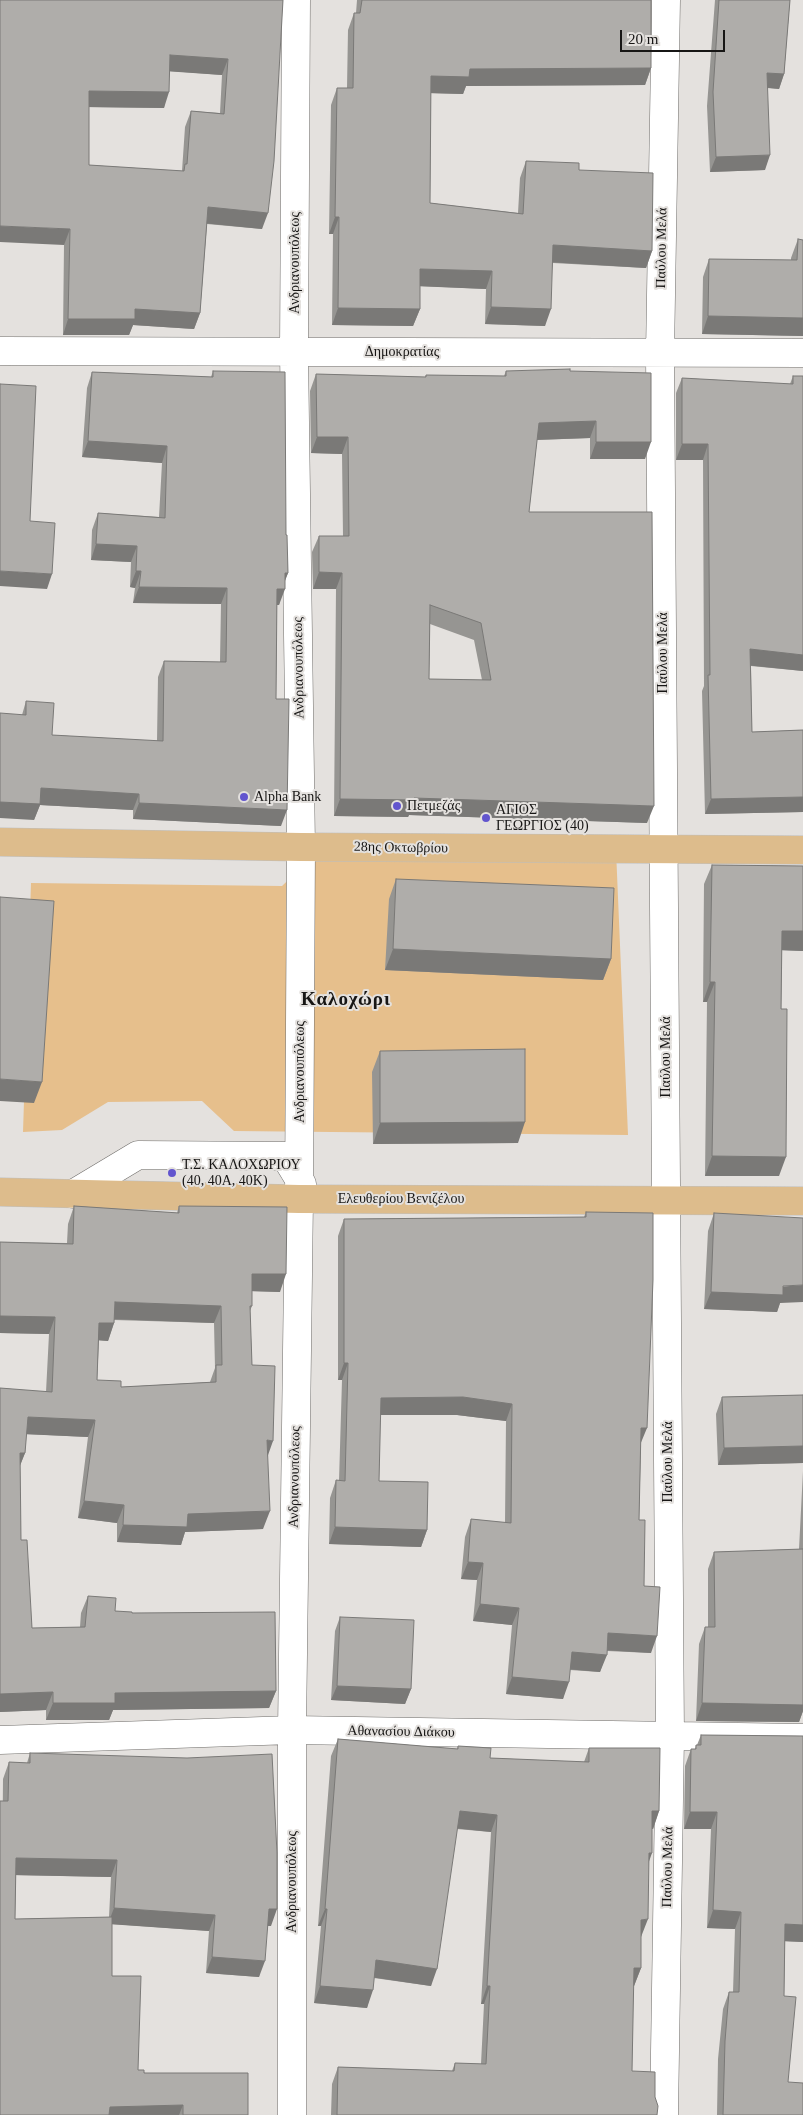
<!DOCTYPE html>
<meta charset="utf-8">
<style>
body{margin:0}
#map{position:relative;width:803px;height:2115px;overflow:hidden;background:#e4e1de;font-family:Georgia,serif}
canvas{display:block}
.scale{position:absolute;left:620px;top:30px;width:105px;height:22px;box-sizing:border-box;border:2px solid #171615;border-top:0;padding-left:6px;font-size:15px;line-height:18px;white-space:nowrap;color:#171615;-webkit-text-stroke:4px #e4e1de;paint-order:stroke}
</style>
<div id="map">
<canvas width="803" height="2115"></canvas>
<div class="scale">20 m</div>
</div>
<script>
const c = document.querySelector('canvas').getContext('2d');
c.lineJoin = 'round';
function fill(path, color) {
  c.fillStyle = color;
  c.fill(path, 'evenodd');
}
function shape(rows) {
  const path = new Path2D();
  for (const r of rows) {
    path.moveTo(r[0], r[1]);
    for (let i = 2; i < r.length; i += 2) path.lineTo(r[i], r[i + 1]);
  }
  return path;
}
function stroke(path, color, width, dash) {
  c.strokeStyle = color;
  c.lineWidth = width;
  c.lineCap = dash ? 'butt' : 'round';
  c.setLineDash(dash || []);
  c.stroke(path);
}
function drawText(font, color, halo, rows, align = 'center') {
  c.font = font + ' Georgia,serif';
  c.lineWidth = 4;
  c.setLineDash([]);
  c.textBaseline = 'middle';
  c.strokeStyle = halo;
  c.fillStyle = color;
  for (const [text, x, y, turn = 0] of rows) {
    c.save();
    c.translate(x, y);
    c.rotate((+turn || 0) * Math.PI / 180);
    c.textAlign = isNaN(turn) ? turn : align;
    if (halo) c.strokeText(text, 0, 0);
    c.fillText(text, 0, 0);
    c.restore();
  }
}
const green = shape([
 [616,850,628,1135,234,1131,202,1101,108,1102,62,1130,23,1132,31,883,282,886,314,855]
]);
const minor = shape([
 [0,351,803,353],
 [73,1194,138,1155,285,1156,302,1184],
 [0,1740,292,1730,803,1738],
 [292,2115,292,1730,299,1199,301,847,294,352,296,0],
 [664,2115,670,1736,660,354,666,0]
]);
const major = shape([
 [0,842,301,847,803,850],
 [0,1192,299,1199,803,1201]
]);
const wall = shape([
 [0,0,283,0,262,229,207,224,200,313,194,329,133,325,129,335,63,335,64,245],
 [170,71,222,75,220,113,191,111,185,127,182,171,89,165,89,107,164,108],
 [357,0,651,0,651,68,645,85,466,86,463,94,431,93,430,203,518,213,520,178,526,161,579,170,652,251,646,268,553,263,545,326,485,324,486,289,420,286,420,309,413,326,332,325,333,234,329,234,331,105,337,88,347,88,348,30,354,13,356,13],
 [715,0,790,0,784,74,779,89,767,88,765,170,710,172,707,106],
 [798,239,803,336,702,334,703,277,709,259,791,260,791,258],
 [213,371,286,535,288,573,285,580,279,605,277,605,276,699,281,826,133,819,133,810,40,805,34,820,22,715,26,701,52,735,157,741,158,677,164,661,220,662,221,604,133,603,135,588,130,587,131,562,91,560,92,530,98,513,159,517,162,463,82,457,87,388,92,372,211,377],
 [506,371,570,371,645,459,590,459,590,438,537,440,529,512,647,823,409,815,408,817,334,816,336,589,313,589,312,552,319,536,343,536,342,454,311,453,310,391,316,374,425,377,426,375,504,376],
 [430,624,474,640,482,680,429,679],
 [793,376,803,376,803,671,751,666,752,732,803,730,803,812,705,814,702,691,704,686,703,460,676,460,676,393,682,378,790,384],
 [712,865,803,866,803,951,782,950,779,1176,705,1176,707,1002,703,1002,704,884],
 [396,879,611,959,603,980,385,970,389,899],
 [380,1051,518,1143,373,1144,372,1072],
 [74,1206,177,1213,179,1206,280,1292,252,1291,252,1306,250,1311,252,1365,267,1457,263,1529,185,1532,181,1545,117,1542,117,1523,78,1518,88,1437,26,1434,25,1453,20,1465,21,1540,32,1628,80,1627,81,1613,88,1596,115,1611,132,1613,276,1691,269,1708,113,1710,109,1720,46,1720,46,1710,0,1712,0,1388,46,1392,49,1334,0,1333,0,1242,67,1243,68,1224],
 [114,1320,214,1323,215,1368,210,1382,121,1387,97,1380,99,1340,108,1341,114,1323],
 [586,1212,641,1445,639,1520,644,1586,651,1653,607,1651,600,1672,570,1670,563,1699,506,1694,512,1625,473,1621,477,1580,461,1579,465,1537,471,1519,505,1523,506,1421,457,1415,380,1415,379,1481,427,1530,421,1547,329,1544,330,1498,336,1480,339,1481,342,1380,338,1380,338,1236,344,1219,584,1217],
 [714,1213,780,1303,777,1312,704,1309,708,1231],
 [803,1395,803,1463,718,1465,716,1414,722,1397],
 [803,1471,803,1711,799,1722,696,1721,699,1644,705,1627,708,1627,708,1569,714,1552,799,1549],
 [340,1617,411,1689,405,1704,331,1700,335,1631],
 [701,1735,803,1736,803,1942,785,1941,784,1996,788,2082,803,2115,717,2115,718,2059,723,2009,729,1992,733,1992,735,1929,707,1928,711,1829,684,1829,685,1766,691,1749,695,1749,696,1745,697,1745],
 [338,1739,457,1749,458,1746,490,1758,584,1762,589,1748,659,1811,653,1829,652,1829,641,1937,641,1968,634,1986,633,1986,632,2071,655,2097,657,2115,331,2115,332,2084,338,2067,452,2071,455,2063,481,2064,484,2004,481,2004,491,1832,457,1829,431,1986,374,1978,367,2008,314,2003,321,1926,318,1926,331,1756],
 [30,1753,271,1926,268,1926,259,1977,206,1973,209,1931,112,1924,112,1976,138,2070,248,2115,0,2115,3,1779,9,1762,27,1763],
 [16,1875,111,1877,109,1917,15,1919]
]);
const shadedWall = shape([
 [170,55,228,59,222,75,164,71],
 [651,68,645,85,466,86,463,94,425,93,431,76,470,69],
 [767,73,784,74,779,89,761,87],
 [89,91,169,92,164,108,83,107],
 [770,155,765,170,710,172,716,157],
 [208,207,268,213,262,229,202,223],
 [335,217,339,217,333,234,329,234],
 [0,226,70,229,64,245,0,242],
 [553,245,652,251,646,268,547,262],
 [420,269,492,271,486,289,414,286],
 [491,307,551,309,545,326,485,324],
 [338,308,420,309,413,326,332,325],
 [135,309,200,313,194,329,133,325,129,335,63,335,68,319],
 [708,316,803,318,803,336,702,334],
 [596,421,590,438,533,440,539,423],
 [317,437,348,437,342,454,311,453],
 [88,441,167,446,162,463,82,457],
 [596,442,651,442,645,459,590,459],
 [682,444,708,444,703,460,676,460],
 [96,544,137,546,131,562,91,560],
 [0,571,52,574,47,589,0,586],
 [136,571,141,571,135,588,130,587],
 [319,572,342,573,336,589,313,589],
 [285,573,288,573,282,589,285,589,279,605,271,605,277,589],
 [139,587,227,588,221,604,133,603],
 [750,649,803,655,803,671,745,665],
 [41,788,139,794,133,810,40,805,34,820,0,818,0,802],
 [803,797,803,812,705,814,711,799],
 [414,798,654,806,647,823,409,815,408,817,334,816,340,799],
 [139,803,287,810,281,826,133,819],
 [782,931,803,931,803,951,775,950],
 [393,949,611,959,603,980,385,970],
 [710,982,715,982,707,1002,703,1002],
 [0,1079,42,1082,34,1103,0,1101],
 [525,1122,518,1143,373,1144,380,1123],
 [712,1156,786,1157,779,1176,705,1176],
 [252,1274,286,1274,280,1292,246,1291],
 [803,1285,803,1302,780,1303,777,1312,704,1309,711,1292],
 [115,1302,221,1306,214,1323,109,1319],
 [0,1316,55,1317,49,1334,0,1333],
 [99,1323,114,1323,108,1341,93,1340],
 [344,1363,348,1363,342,1380,338,1380],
 [463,1397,512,1404,506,1421,457,1415,375,1415,381,1398],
 [28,1417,95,1420,88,1437,22,1434],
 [641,1428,647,1428,640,1445],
 [267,1440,273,1441,267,1458],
 [803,1446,803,1463,718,1465,724,1448],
 [20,1453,25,1453,18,1471],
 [84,1501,124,1505,117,1523,78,1518],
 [270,1511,263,1529,185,1532,181,1545,117,1542,123,1525,188,1514],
 [335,1527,427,1530,421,1547,329,1544],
 [468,1562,483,1563,477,1580,461,1579],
 [480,1604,519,1608,512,1625,473,1621],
 [608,1633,657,1636,651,1653,602,1650],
 [572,1652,607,1655,600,1672,566,1669],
 [512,1677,569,1682,563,1699,506,1694],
 [337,1686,411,1689,405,1704,331,1700],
 [276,1691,269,1708,113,1710,109,1720,46,1720,53,1703,115,1693],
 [53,1692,46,1710,0,1712,0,1694],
 [803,1700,803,1711,799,1722,696,1721,702,1703],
 [460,1811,497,1815,491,1832,453,1828],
 [652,1811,659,1811,653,1829,646,1828],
 [690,1812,717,1812,711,1829,684,1829],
 [649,1853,652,1853,646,1870],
 [16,1858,117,1860,111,1877,10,1875],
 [114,1908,215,1915,209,1931,108,1924],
 [269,1909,277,1909,271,1926,263,1926],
 [325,1909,327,1909,321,1926,318,1926],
 [713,1910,741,1912,735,1929,707,1928],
 [648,1919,641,1937,641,1920],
 [785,1924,803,1925,803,1942,779,1941],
 [212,1957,265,1961,259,1977,206,1973],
 [376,1960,437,1969,431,1986,370,1977],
 [634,1968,641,1968,634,1986,627,1986],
 [320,1986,373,1990,367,2008,314,2003],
 [487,1986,490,1986,484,2004,481,2004],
 [183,2105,179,2115,107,2115,110,2107]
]);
const building = shape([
 [0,0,283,0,274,161,268,213,208,207,200,313,135,309,135,319,68,319,70,229,0,226,0,0],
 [170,55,228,59,224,114,191,111,187,164,185,164,184,171,89,165,89,91,169,92,170,55],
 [362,0,651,0,651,68,470,69,469,77,431,76,430,203,523,214,526,161,579,163,579,170,653,173,652,251,553,245,551,309,491,307,492,271,420,269,420,309,338,308,339,217,335,217,337,88,353,88,354,13,360,13,362,0],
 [719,0,790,0,784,74,767,73,770,155,716,157,713,92,719,0],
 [798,239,803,240,803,318,708,316,709,259,797,260,798,239],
 [570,369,570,371,651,373,651,442,596,442,596,421,539,423,529,512,652,512,654,806,414,798,414,800,340,799,342,573,319,572,319,536,349,536,348,437,317,437,316,374,426,377,426,375,506,376,506,371,570,369],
 [430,605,481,623,491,680,429,679,430,605],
 [213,371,285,372,286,535,287,535,288,573,285,573,285,589,277,589,276,699,289,699,287,810,139,803,139,794,41,788,40,804,0,802,0,713,26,715,26,701,54,703,52,735,163,741,164,661,226,662,227,588,139,587,141,571,136,571,137,546,96,544,98,513,165,518,167,446,88,441,92,372,213,377,213,371],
 [793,376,803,376,803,655,750,649,752,732,803,730,803,797,711,799,708,675,710,675,708,444,682,444,682,378,793,384,793,376],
 [0,384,36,386,30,521,55,523,52,574,0,571,0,384],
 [712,865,803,866,803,931,782,931,781,1009,787,1009,786,1157,712,1156,715,982,710,982,712,865],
 [396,879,614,888,611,959,393,949,396,879],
 [0,897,54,901,42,1082,0,1079,0,897],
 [525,1049,525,1122,380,1123,380,1051,525,1049],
 [74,1206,179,1213,179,1206,287,1207,286,1274,252,1274,252,1306,250,1306,252,1365,275,1366,273,1441,267,1440,270,1511,188,1514,187,1527,123,1525,124,1505,84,1501,95,1420,28,1417,25,1453,20,1453,21,1540,27,1540,32,1628,85,1627,88,1596,116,1598,115,1611,132,1612,132,1613,275,1612,276,1691,115,1693,115,1703,53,1703,53,1692,0,1694,0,1388,52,1392,55,1317,0,1316,0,1242,73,1244,74,1206],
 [115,1302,221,1306,222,1365,216,1365,216,1382,121,1387,121,1381,97,1380,99,1323,114,1323,115,1302],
 [586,1212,653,1213,653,1280,647,1428,641,1428,639,1520,645,1520,644,1586,660,1587,657,1636,608,1633,607,1655,572,1652,569,1682,512,1677,519,1608,480,1604,483,1563,468,1562,471,1519,511,1523,512,1404,463,1397,381,1398,379,1481,428,1482,427,1530,335,1527,336,1480,345,1481,348,1363,344,1363,344,1219,586,1217,586,1212],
 [714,1213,803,1218,803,1285,783,1286,783,1295,711,1292,714,1213],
 [803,1395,803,1446,724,1448,722,1397,803,1395],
 [803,1549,803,1705,702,1703,705,1627,715,1627,714,1552,803,1549],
 [340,1617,414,1620,411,1689,337,1686,340,1617],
 [701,1735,803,1736,803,1925,785,1924,784,1996,796,1997,788,2082,803,2083,803,2115,723,2115,725,2041,729,1992,739,1992,741,1912,713,1910,717,1812,690,1812,691,1749,696,1749,696,1745,701,1745,701,1735],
 [338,1739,458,1749,458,1746,491,1748,490,1758,589,1762,589,1748,660,1748,659,1811,652,1811,652,1853,649,1853,648,1919,641,1920,641,1968,634,1968,632,2071,655,2072,655,2097,658,2106,657,2115,337,2115,338,2067,454,2071,455,2063,486,2064,490,1986,487,1986,497,1815,460,1811,437,1969,376,1960,373,1990,320,1986,327,1909,325,1909,338,1739],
 [30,1753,187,1758,272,1754,277,1853,277,1909,269,1909,265,1961,212,1957,215,1915,114,1908,117,1860,16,1858,15,1919,112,1917,112,1976,141,1976,138,2070,144,2070,144,2073,248,2073,248,2115,183,2115,183,2105,110,2107,109,2115,0,2115,0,1801,8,1801,9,1762,30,1763,30,1753]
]);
const markers = [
 [244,797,5,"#6255ce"],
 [397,806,5,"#6255ce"],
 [486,818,5,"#6255ce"],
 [172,1173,5,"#6255ce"]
];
const streetNames = [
 ["Παύλου Μελά",662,248,-89],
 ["Ανδριανουπόλεως",295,263,-90],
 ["Δημοκρατίας",402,352],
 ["Παύλου Μελά",663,653,-90],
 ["Ανδριανουπόλεως",299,668,-91],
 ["28ης Οκτωβρίου",401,848,1],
 ["Παύλου Μελά",666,1057,-90],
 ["Ανδριανουπόλεως",300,1072,-90],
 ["Ελευθερίου Βενιζέλου",401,1199],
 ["Παύλου Μελά",668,1462,-90],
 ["Ανδριανουπόλεως",295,1477,-89],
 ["Αθανασίου Διάκου",401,1732,1],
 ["Παύλου Μελά",668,1867,-89],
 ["Ανδριανουπόλεως",292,1882,-90]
];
const poiNames = [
 ["Alpha Bank",254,797],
 ["Πετμεζάς",407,806],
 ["ΑΓΙΟΣ",496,810],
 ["ΓΕΩΡΓΙΟΣ (40)",496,826],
 ["Τ.Σ. ΚΑΛΟΧΩΡΙΟΥ",182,1165],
 ["(40, 40Α, 40Κ)",182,1181]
];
const districtNames = [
 ["Καλοχώρι",346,1000]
];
fill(green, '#e6bf8c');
stroke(minor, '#6f6d6a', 29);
stroke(major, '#bebebd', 29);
stroke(minor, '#fff', 28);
stroke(major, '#ddbc8c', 28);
fill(wall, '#969592');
fill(shadedWall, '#7a7977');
fill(building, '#afadaa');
stroke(building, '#7a7977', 1);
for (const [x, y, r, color] of markers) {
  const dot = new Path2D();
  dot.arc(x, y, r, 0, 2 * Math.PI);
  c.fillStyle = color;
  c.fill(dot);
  stroke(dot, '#e4e1de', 2);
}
drawText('14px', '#171615', '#e4e1de', streetNames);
drawText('14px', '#171615', '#e4e1de', poiNames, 'left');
c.letterSpacing = '1px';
drawText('bold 19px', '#171615', '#e4e1de', districtNames);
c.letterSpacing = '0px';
</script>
